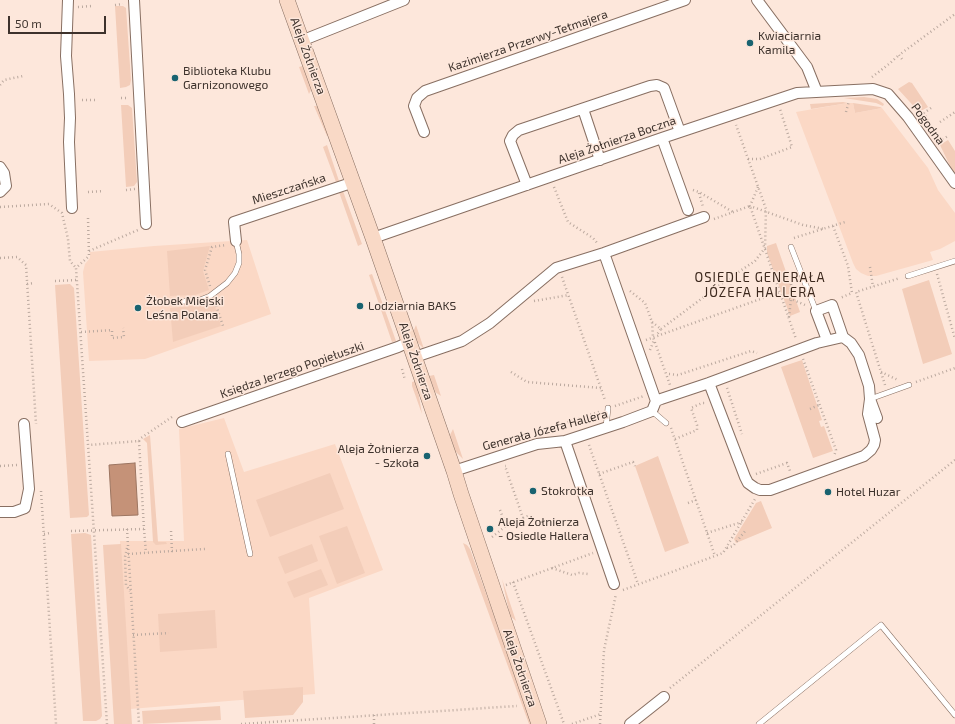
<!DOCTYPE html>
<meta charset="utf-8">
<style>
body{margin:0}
#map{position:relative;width:955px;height:724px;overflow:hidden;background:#fde7db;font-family:"Exo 2",sans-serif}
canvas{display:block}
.scale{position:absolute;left:8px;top:16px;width:98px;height:18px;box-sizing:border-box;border:2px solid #3d322c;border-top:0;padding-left:5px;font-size:12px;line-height:14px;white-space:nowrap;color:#3d322c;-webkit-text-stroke:3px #fde7db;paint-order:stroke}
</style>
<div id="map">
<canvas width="955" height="724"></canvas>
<div class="scale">50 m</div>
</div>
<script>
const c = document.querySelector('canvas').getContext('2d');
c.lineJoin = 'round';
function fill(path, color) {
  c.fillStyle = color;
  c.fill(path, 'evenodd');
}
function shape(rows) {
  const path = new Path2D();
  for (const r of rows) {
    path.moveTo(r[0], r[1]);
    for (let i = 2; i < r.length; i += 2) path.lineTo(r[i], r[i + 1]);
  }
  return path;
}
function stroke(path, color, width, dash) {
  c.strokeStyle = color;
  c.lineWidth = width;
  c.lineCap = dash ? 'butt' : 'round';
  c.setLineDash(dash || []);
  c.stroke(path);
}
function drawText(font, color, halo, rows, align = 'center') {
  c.font = font + ' "Exo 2",sans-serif';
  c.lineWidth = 3;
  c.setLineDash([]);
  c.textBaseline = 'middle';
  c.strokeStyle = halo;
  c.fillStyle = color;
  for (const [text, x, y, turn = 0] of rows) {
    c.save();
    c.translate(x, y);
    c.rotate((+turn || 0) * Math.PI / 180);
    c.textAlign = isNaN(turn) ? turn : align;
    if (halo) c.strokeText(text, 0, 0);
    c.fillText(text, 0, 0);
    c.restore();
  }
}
const built = shape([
 [848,103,853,103,855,113,882,108,928,168,938,190,955,213,955,241,940,249,930,252,933,260,876,276,868,276,861,273,856,269,853,263,796,112],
 [247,240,271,314,145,359,89,361,83,272,85,264,90,258,90,252,154,246],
 [224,418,244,472,335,444,383,570,309,598,315,694,130,709,120,541,184,541,179,429]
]);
const green = shape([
 [115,6,123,6,126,8,131,80,130,85,126,87,120,88],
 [303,66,311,90,309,94,299,67],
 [909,82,912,83,928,107,919,112,898,89],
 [864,97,877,99,884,104,883,106,876,103,844,98],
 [843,102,848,103,811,109,810,104],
 [853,103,880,107,882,108,855,113],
 [121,105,128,105,132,108,137,182,134,186,126,187],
 [314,106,318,106,329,133,327,136],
 [948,140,955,151,955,173,951,168,940,145],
 [327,145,339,181,336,182,323,147],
 [343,191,362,244,358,246,339,192],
 [776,243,800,312,790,316,767,253,767,246],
 [210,246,203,271,209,290,195,295,170,296,167,251],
 [372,274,396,341,392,342,369,275],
 [929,280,952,354,923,364,902,289],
 [70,284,74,288,89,515,87,517,70,518,55,285],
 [213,300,221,326,173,342,170,308,204,305],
 [416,325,424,349,416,341,413,332],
 [802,360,822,420,819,421,821,427,824,426,833,451,813,458,781,367],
 [434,375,441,396,435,392,429,376],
 [416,381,417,384,422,414,412,386,412,382],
 [453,429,463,459,455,451,450,435],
 [150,435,158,542,166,542,167,544,156,545,153,542,147,443,143,439],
 [658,456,689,543,665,552,635,466],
 [330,473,344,509,270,537,256,500],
 [761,501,772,528,736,543,734,539,756,503],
 [347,526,365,573,337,584,319,536],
 [85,533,91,535,102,716,100,719,96,721,83,721,71,534],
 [463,543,467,545,470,549,533,724,529,724],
 [121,544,132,724,114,724,103,545],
 [312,544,318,561,285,574,278,557],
 [321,569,328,585,294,598,287,582],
 [502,579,516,621,510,616],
 [215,610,217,648,160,652,158,614],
 [303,687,303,702,293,715,245,718,243,691],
 [220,706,221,720,143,724,142,711]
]);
const water = shape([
 [135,463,138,515,112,516,109,465,135,463]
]);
const path = shape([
 [115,5,123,4],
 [78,7,92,6],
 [902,59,899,55,955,14],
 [872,77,889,64,899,55],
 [0,85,4,80,23,76],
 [121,98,129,98],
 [82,100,98,100],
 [931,108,924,113,937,136],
 [846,112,849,101],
 [940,122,955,112],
 [940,140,940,141,948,136],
 [748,159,760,159,792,147,780,109],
 [554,187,568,222,593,238,598,244],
 [758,187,750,206,803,225,824,229],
 [126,190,135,189],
 [693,190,699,192,733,212],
 [88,192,103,191],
 [699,193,703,207],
 [0,207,49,204,62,213,68,239,70,261,76,268],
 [88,218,89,256,76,268,107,724],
 [714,219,750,206,796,339],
 [833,226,848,266,852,293,840,298],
 [794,238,845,222],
 [89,251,138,230],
 [0,258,17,257,26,265,36,424],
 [870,267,873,287],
 [937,274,955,339],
 [562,277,605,400],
 [55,281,77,280],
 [27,284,34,283],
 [210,286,205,270,212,247,226,245],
 [630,291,645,303,652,322,653,337,670,385],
 [782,295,805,305],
 [534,301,569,295],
 [215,302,223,326],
 [789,317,791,299,791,274],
 [652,322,661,329,656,336],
 [661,329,728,279,755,261,765,248,766,209,736,125],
 [81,332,112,330,112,338,124,337,123,328],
 [646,340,780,292],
 [650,350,654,340],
 [803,359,836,450,834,456],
 [402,369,405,380],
 [511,372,527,382,601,388],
 [881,372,898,380],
 [669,374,678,375,751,351,757,353],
 [916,382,955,368],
 [885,385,856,292,900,278],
 [727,388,742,434],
 [615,406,644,396],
 [810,409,819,405],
 [671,428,715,556],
 [541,431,599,412],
 [675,439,697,430,697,425,691,408,702,403,705,403],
 [139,441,141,438,172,417],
 [589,445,638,584],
 [0,466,17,465],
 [599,474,633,462,635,466],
 [756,474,787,463,790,471],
 [41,491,56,724],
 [688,503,696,500],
 [500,510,506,526],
 [523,518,528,516],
 [127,529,139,724],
 [144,529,146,553],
 [71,531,144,529,139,441,89,445],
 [171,531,172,551,205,549],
 [707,533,742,522],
 [44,534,50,533],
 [492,537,506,526,523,518,505,466,506,466],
 [127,548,125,557,126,585,130,591],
 [727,548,733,546,746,530],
 [128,554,172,551],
 [552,568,572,575,579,573,588,574],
 [513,582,564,724],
 [506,585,593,553],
 [623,590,723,553,755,499],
 [133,635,169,633],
 [670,688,955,460],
 [374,715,374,724],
 [241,724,517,706],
 [572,724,601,714],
 [600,724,604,650,616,594]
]);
const lane = shape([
 [791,247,816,311],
 [908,276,955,261],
 [174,302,200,300,210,296,227,283,235,273,239,263,239,254,236,241],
 [870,399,909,385],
 [652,411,666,423],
 [606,427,608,408],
 [228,454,250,554],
 [759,724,881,625,955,715]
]);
const street = shape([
 [68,0,66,56,69,94,70,118,69,142,72,208],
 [134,0,146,224],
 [757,0,807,67,817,92],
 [301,41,404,0],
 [583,109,600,160],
 [424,132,414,106,417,98,425,91,685,0],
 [662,138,688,210],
 [0,167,4,173,6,186,0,192],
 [527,185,510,141,513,135,519,130,650,86,657,85,664,88,680,132],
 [373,238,662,138,797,93,873,89,888,94,908,117,955,183],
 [236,241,234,222,354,182],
 [604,253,656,401],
 [415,357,462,341,490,323,556,268,604,253,704,217],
 [709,383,745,477,748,483,755,488,760,490,770,490,864,456,871,450,874,445,875,440,868,414,870,399,869,386,859,355,851,343,843,337,832,305,816,311,827,340],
 [870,399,877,418],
 [182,422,398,347,409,342],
 [565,441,614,584],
 [454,471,537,444,565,441,623,422,652,411,656,401,661,399,709,383,817,343,843,337],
 [0,512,14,512,25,508,29,489,24,424],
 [630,724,664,697]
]);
const secondary = shape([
 [287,0,373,238,454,471,461,494,539,724]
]);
const markers = [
 [750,43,4,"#196370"],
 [175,78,4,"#196370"],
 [360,306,4,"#196370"],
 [138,308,4,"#196370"],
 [427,456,4,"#196370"],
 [533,491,4,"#196370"],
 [828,492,4,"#196370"],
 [490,529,4,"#196370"]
];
const poiNames = [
 ["Kwiaciarnia",758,36],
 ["Kamila",758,50],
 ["Biblioteka Klubu",183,71],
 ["Garnizonowego",183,85],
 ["Żłobek Miejski",146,301],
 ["Leśna Polana",146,315],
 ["Lodziarnia BAKS",368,306],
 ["Aleja Żołnierza",419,449,"right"],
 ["- Szkoła",419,463,"right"],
 ["Stokrotka",541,491],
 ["Hotel Huzar",836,492],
 ["Aleja Żołnierza",498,522],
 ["- Osiedle Hallera",498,536]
];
const streetNames = [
 ["Kazimierza Przerwy-Tetmajera",528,41,-19],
 ["Aleja Żołnierza",308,56,70],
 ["Pogodna",928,124,54],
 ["Aleja Żołnierza Boczna",617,140,-19],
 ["Mieszczańska",289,189,-18],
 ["Aleja Żołnierza",416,361,71],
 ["Księdza Jerzego Popiełuszki",292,370,-19],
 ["Generała Józefa Hallera",545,430,-15],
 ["Aleja Żołnierza",520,668,71]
];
const neighbourhoodNames = [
 ["OSIEDLE GENERAŁA",760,278],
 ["JÓZEFA HALLERA",760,293]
];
fill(built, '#fbd8c5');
fill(green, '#f3cdb9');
fill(water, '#c59278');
stroke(water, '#9c7561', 1);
stroke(lane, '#886f62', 6);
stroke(street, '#886f62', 12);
stroke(secondary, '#886f62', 16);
stroke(path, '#bba99f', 2.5, [1, 3]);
stroke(lane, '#fff', 5);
stroke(street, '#fff', 10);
stroke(secondary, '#f9d9c6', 15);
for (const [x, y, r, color] of markers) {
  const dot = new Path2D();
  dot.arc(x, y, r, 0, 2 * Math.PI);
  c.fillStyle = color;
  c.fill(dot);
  stroke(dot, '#fde7db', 1.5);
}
drawText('12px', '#3d322c', '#fde7db', poiNames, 'left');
drawText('12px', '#3d322c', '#fde7db', streetNames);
c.letterSpacing = '1px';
drawText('13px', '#3c281d', '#fde7db', neighbourhoodNames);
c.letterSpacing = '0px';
</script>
